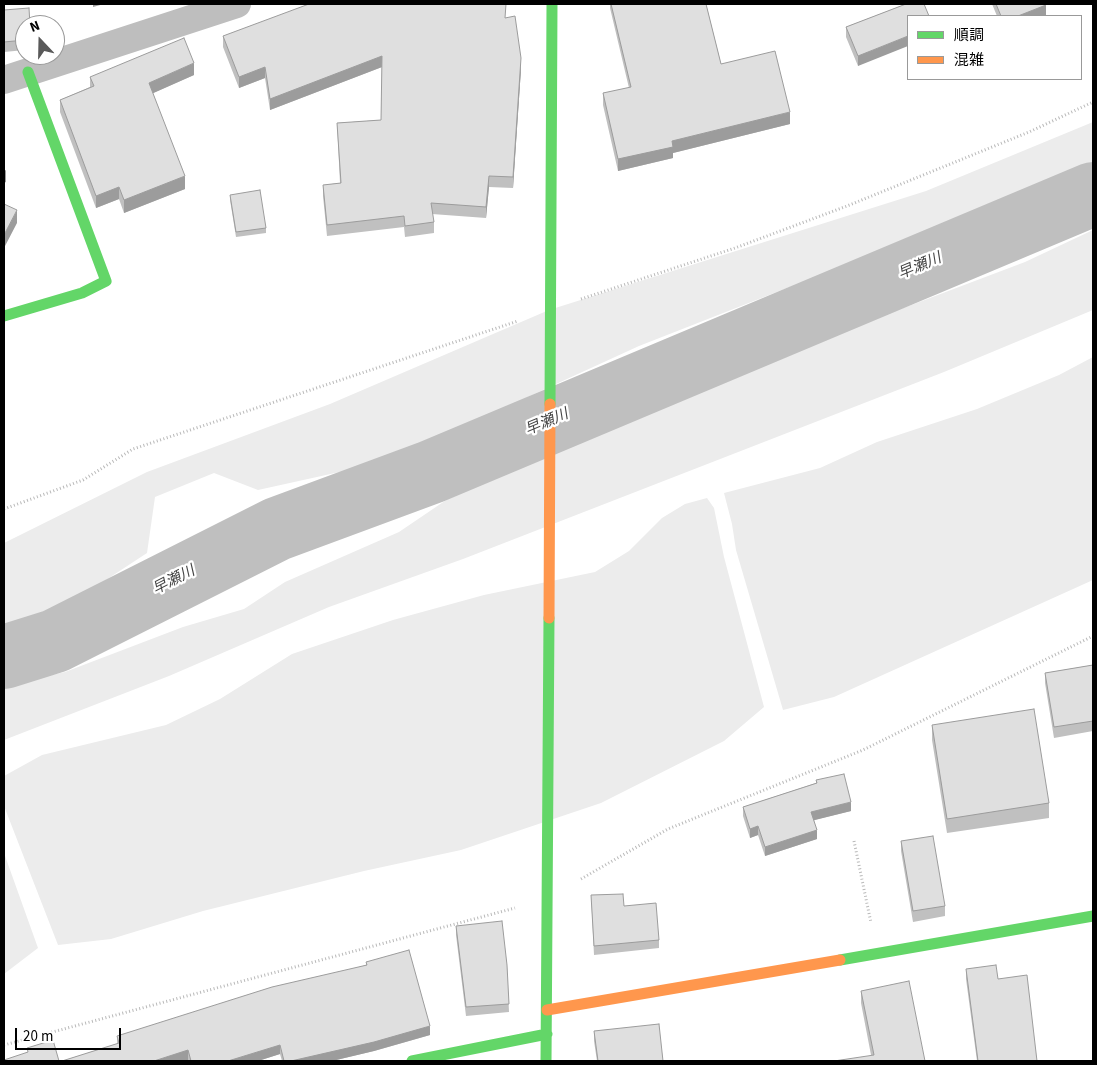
<!DOCTYPE html>
<meta charset="utf-8">
<style>
body{margin:0}
#map{position:relative;width:1097px;height:1065px;overflow:hidden;background:#fff;font-family:"Source Sans 3","Noto Sans JP",sans-serif}
canvas{display:block}
.frame{position:absolute;inset:0;border:5px solid #000;pointer-events:none}
.legend{position:absolute;left:907px;top:15px;width:175px;height:65px;box-sizing:border-box;background:#fff;border:1px solid #999;margin:0;padding:6px 9px;list-style:none;font-size:15px;color:#000}
.legend li{display:flex;align-items:center;gap:10px;height:25px}
.legend b{width:25px;border:1px solid #999}
.north{position:absolute;left:15px;top:15px;width:50px;height:50px;box-sizing:border-box;background:#fff;border:1px solid #999;border-radius:50%;rotate:339deg;font-size:14px;font-weight:700;line-height:20px;text-align:center;color:#000}
.north::after{content:'';display:block;margin:auto;width:18px;height:22px;background:#595959;clip-path:polygon(50% 0,100% 100%,50% 72%,0 100%)}
.scale{position:absolute;left:15px;top:1028px;width:106px;height:22px;box-sizing:border-box;border:2px solid #000;border-top:0;padding-left:6px;font-size:15px;line-height:18px;white-space:nowrap;color:#000;-webkit-text-stroke:4px #fff;paint-order:stroke}
</style>
<div id="map">
<canvas width="1097" height="1065"></canvas>
<div class="frame"></div>
<ul class="legend">
<li><b style="height:6px;background:#63d668"></b>順調</li>
<li><b style="height:6px;background:#ff974d"></b>混雑</li>
</ul>
<div class="north">N</div>
<div class="scale">20 m</div>
</div>
<script>
const c = document.querySelector('canvas').getContext('2d');
c.lineJoin = 'round';
function fill(path, color) {
  c.fillStyle = color;
  c.fill(path, 'evenodd');
}
function shape(rows) {
  const path = new Path2D();
  for (const r of rows) {
    path.moveTo(r[0], r[1]);
    for (let i = 2; i < r.length; i += 2) path.lineTo(r[i], r[i + 1]);
  }
  return path;
}
function stroke(path, color, width, dash) {
  c.strokeStyle = color;
  c.lineWidth = width;
  c.lineCap = dash ? 'butt' : 'round';
  c.setLineDash(dash || []);
  c.stroke(path);
}
function drawText(font, color, halo, rows, align = 'center') {
  c.font = font + ' "Source Sans 3","Noto Sans JP",sans-serif';
  c.lineWidth = 4.5;
  c.setLineDash([]);
  c.textBaseline = 'middle';
  c.strokeStyle = halo;
  c.fillStyle = color;
  for (const [text, x, y, turn = 0] of rows) {
    c.save();
    c.translate(x, y);
    c.rotate((+turn || 0) * Math.PI / 180);
    c.textAlign = isNaN(turn) ? turn : align;
    if (halo) c.strokeText(text, 0, 0);
    c.fillText(text, 0, 0);
    c.restore();
  }
}
const green = shape([
 [1093,122,1093,172,1063,187,833,270,639,346,495,412,412,456,258,490,214,473,155,497,147,553,48,618,4,633,4,543,147,472,330,404,549,310,926,191],
 [1093,230,1093,310,944,372,463,559,329,607,169,676,4,740,4,686,65,672,183,627,244,609,285,582,399,532,489,471,766,360,1025,262],
 [1093,357,1093,580,834,697,783,710,736,550,732,524,724,493,820,468,877,442,977,409,1059,375],
 [707,498,714,508,724,557,764,707,724,741,601,803,461,850,364,871,203,911,111,939,58,945,4,806,4,776,42,755,166,725,220,699,292,654,393,620,484,595,595,572,629,551,662,518,685,504],
 [4,853,38,948,4,974]
]);
const river = shape([
 [4,657,55,641,277,529,431,472,1093,194]
]);
const path = shape([
 [581,299,735,248,847,206,1029,132,1093,102],
 [4,509,83,480,133,449,518,321],
 [854,841,871,923],
 [581,879,668,829,863,750,1093,636],
 [4,1045,515,908]
]);
const street = shape([
 [4,80,237,4]
]);
const fast = shape([
 [4,316,82,293,106,281,28,72],
 [550,404,552,4],
 [840,960,1093,916],
 [412,1061,547,1034],
 [546,1061,549,618]
]);
const slow = shape([
 [549,618,550,404],
 [547,1010,840,960]
]);
const wall = shape([
 [610,4,706,4,721,64,790,124,673,153,673,158,618,171,603,105,603,93,629,88,610,8],
 [906,4,858,66,846,37,846,27],
 [992,4,1046,4,1046,16,997,16],
 [4,10,25,25,25,50,4,52],
 [506,18,521,69,513,188,489,187,486,218,432,214,434,222,434,233,405,237,404,227,327,236,323,196,323,185,340,183,337,123,381,120,382,67,270,110,265,78,239,88,223,47,223,36],
 [194,75,153,93,185,189,124,213,119,199,96,208,60,112,60,100,90,87,90,77],
 [230,195,266,228,266,233,236,237,230,200],
 [1093,665,1093,731,1054,738,1045,683,1045,673],
 [932,725,1049,803,1049,818,947,833,932,740],
 [816,780,851,811,814,820,817,839,765,856,758,835,750,838,743,816,743,807,816,783],
 [901,841,945,906,945,916,913,922,901,851],
 [591,895,624,906,659,940,659,948,594,955],
 [456,926,507,965,509,1012,466,1016,456,935],
 [366,962,430,1035,374,1051,332,1061,282,1061,280,1054,258,1061,188,1061,188,1060,183,1061,62,1061,117,1044,117,1036,366,965],
 [966,969,998,979,1037,1061,977,1061,966,979],
 [861,991,925,1061,871,1055,861,1003],
 [594,1031,663,1061,597,1061,594,1041]
]);
const shadedWall = shape([
 [93,4,104,4,93,7],
 [1046,5,1046,16,1018,16],
 [908,36,908,46,858,66,858,56],
 [382,56,382,67,270,110,270,99],
 [521,58,521,69,513,188,513,177],
 [194,63,194,75,149,95,149,83],
 [265,67,265,78,239,88,239,77],
 [790,112,790,124,673,153,673,158,618,171,618,159,672,141],
 [6,170,6,182,4,183,4,171],
 [185,176,185,189,124,213,124,200],
 [489,176,489,187,486,218,486,207],
 [119,187,119,199,96,208,96,196],
 [17,210,17,223,4,248,4,235],
 [851,802,851,811,811,821,811,812],
 [758,826,758,835,750,838,750,829],
 [817,830,817,839,765,856,765,847],
 [430,1026,430,1035,374,1051,332,1061,291,1061],
 [280,1045,280,1054,258,1061,228,1061],
 [188,1050,188,1060,183,1061,154,1061]
]);
const building = shape([
 [309,4,506,4,505,18,515,16,521,58,513,177,489,176,486,207,431,203,434,222,405,226,404,216,327,225,323,185,341,183,337,123,381,120,382,56,270,99,265,67,239,77,223,36,309,4],
 [611,4,706,4,721,64,775,51,790,112,672,141,673,147,618,159,603,93,631,87,611,4],
 [906,4,924,4,929,16,908,16,908,36,858,56,846,27,906,4],
 [996,4,1046,4,1046,5,1018,16,1001,16,996,4],
 [29,8,30,25,25,25,25,40,4,42,4,10,29,8],
 [184,38,194,63,149,83,185,176,124,200,119,187,96,196,60,100,94,86,90,77,184,38],
 [260,190,266,228,236,232,230,195,260,190],
 [4,204,17,210,4,235,4,204],
 [1093,665,1093,721,1054,727,1045,673,1093,665],
 [1034,709,1049,803,947,819,932,725,1034,709],
 [844,774,851,802,811,812,817,830,765,847,758,826,750,829,743,807,817,783,816,780,844,774],
 [933,836,945,906,913,911,901,841,933,836],
 [623,894,624,906,656,903,659,940,594,946,591,895,623,894],
 [502,921,507,965,509,1004,466,1007,456,926,502,921],
 [409,950,430,1026,374,1042,291,1061,284,1061,280,1045,228,1061,191,1061,188,1050,154,1061,62,1061,119,1043,117,1036,272,987,367,965,366,962,409,950],
 [996,965,998,979,1027,975,1037,1061,978,1061,966,969,996,965],
 [909,981,925,1061,834,1061,874,1055,861,991,909,981],
 [659,1024,663,1061,598,1061,594,1031,659,1024],
 [53,1040,59,1061,4,1061,4,1060,28,1052,27,1048,53,1040]
]);
const waterNames = [
 ["早瀬川",920,267,-23],
 ["早瀬川",547,423,-23],
 ["早瀬川",174,581,-27]
];
fill(green, '#ececec');
stroke(river, '#bfbfbf', 64);
stroke(path, '#b9b9b9', 3, [1, 2.5]);
stroke(street, '#bebebe', 28);
stroke(fast, '#63d668', 11);
stroke(slow, '#ff974d', 11);
fill(wall, '#c0c0c0');
fill(shadedWall, '#9c9c9c');
fill(building, '#dfdfdf');
stroke(building, '#9c9c9c', 1);
drawText('italic 15px', '#444', '#fff', waterNames);
</script>
